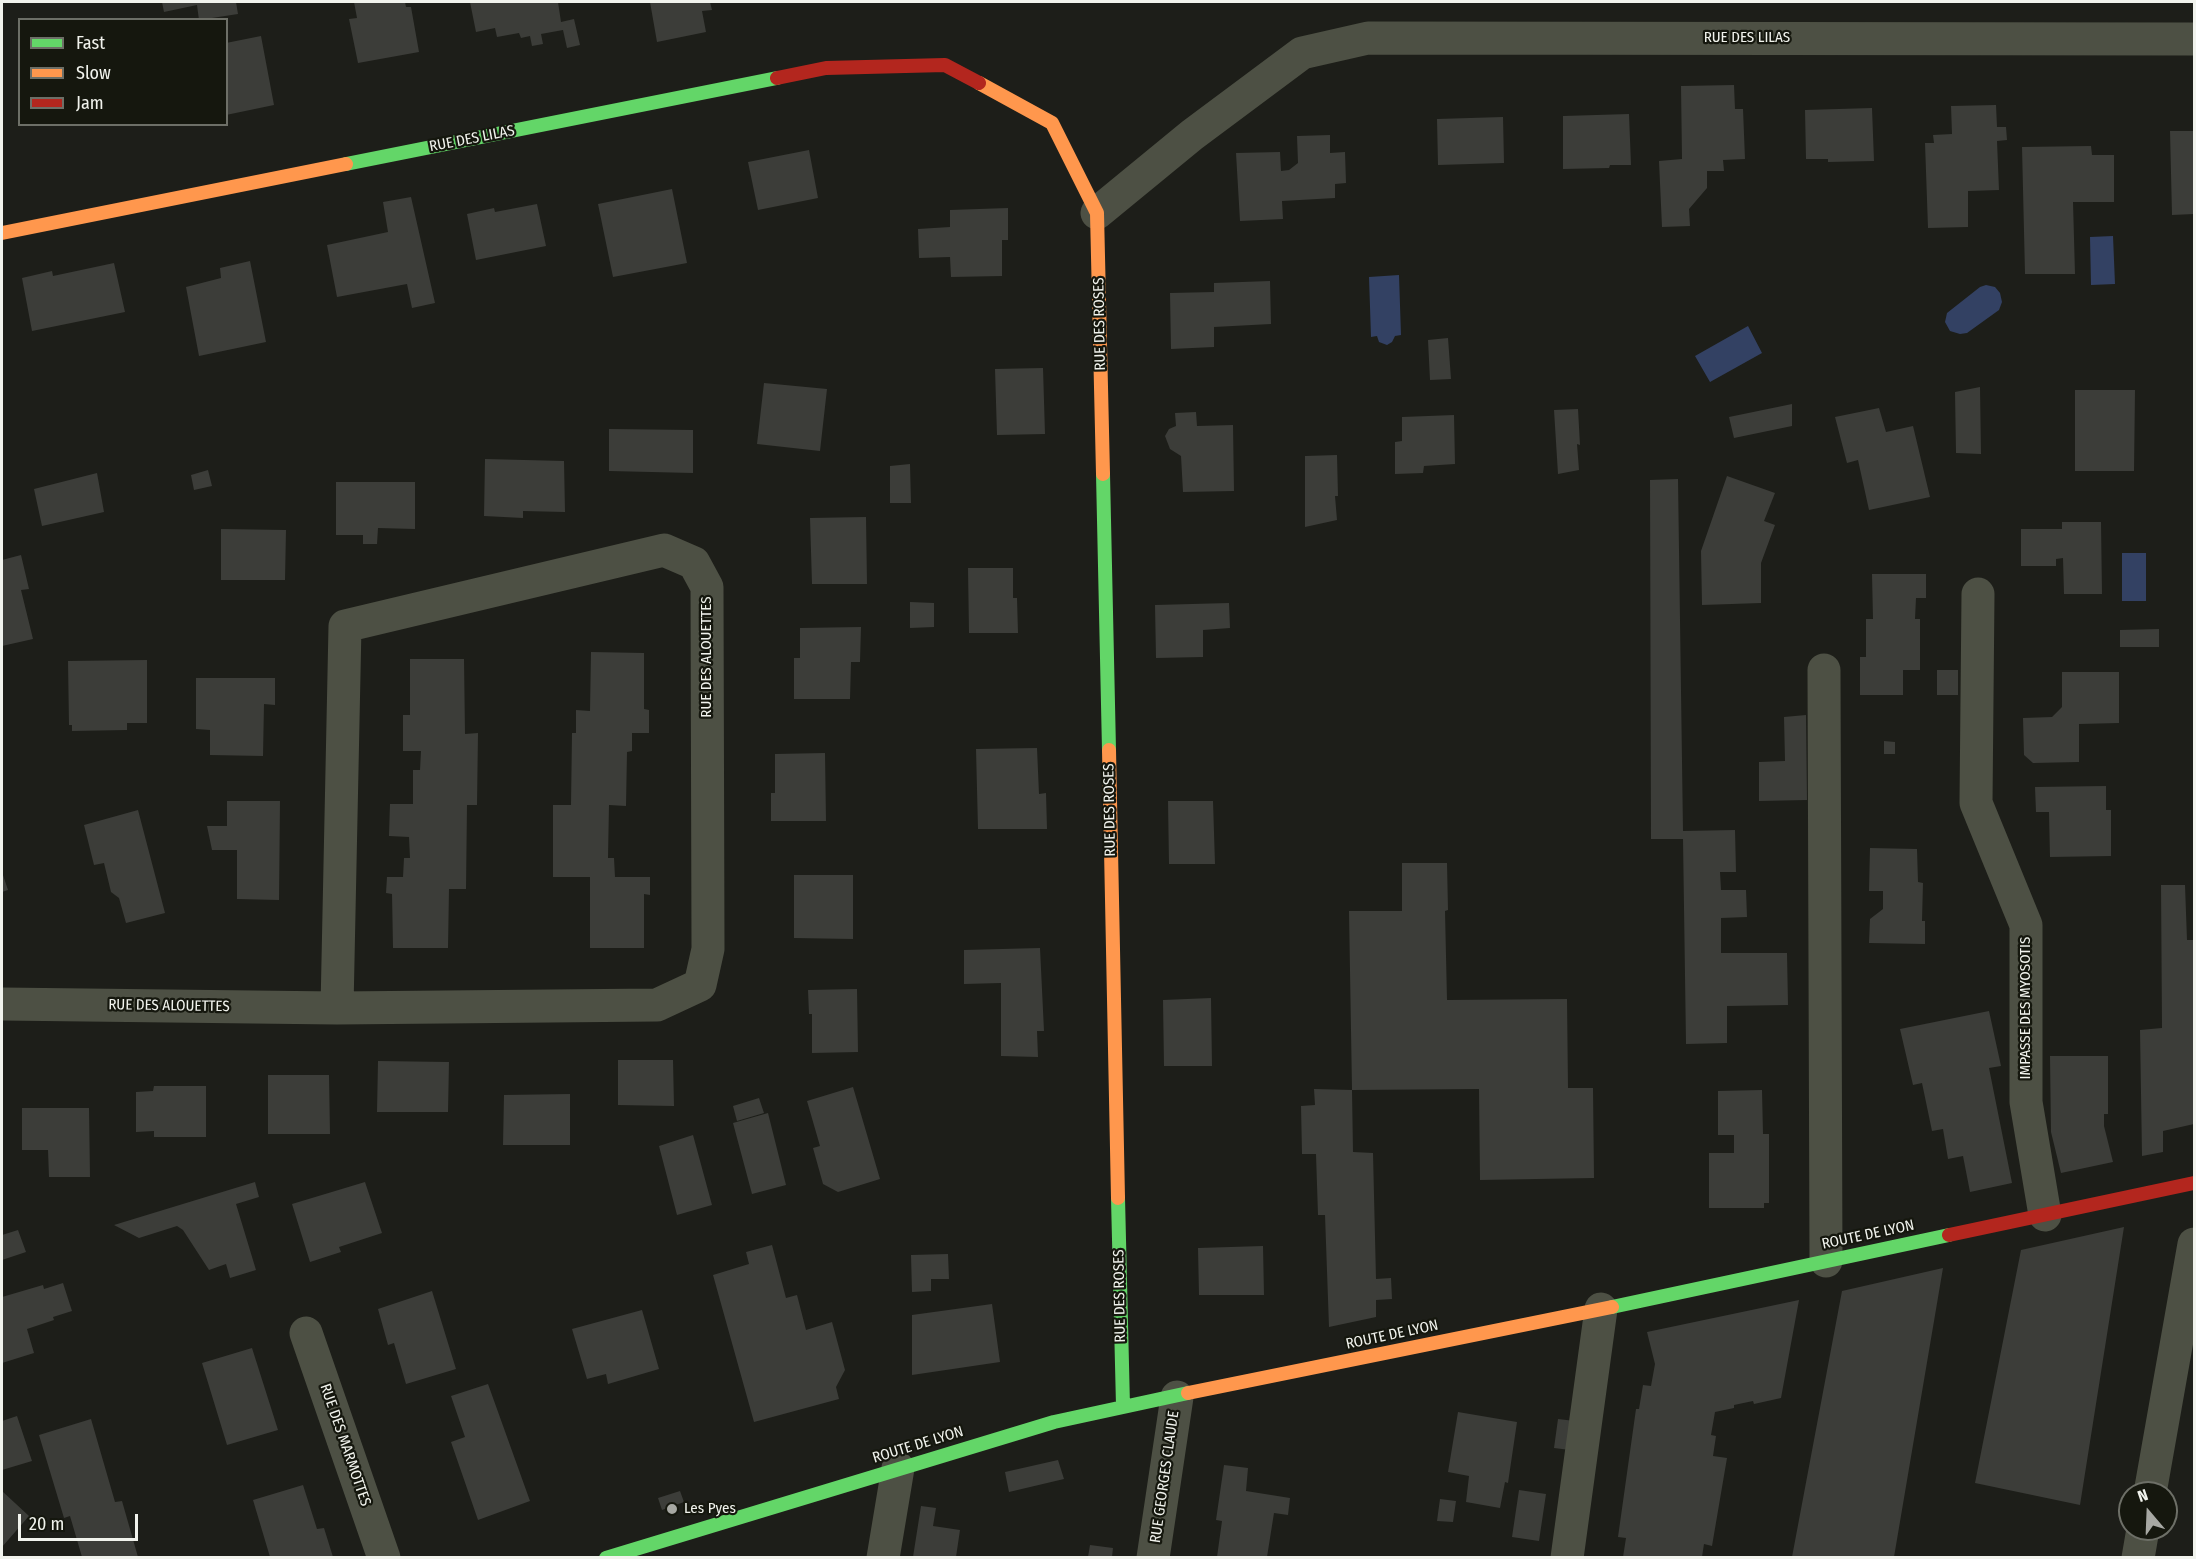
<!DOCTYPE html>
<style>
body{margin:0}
#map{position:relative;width:2196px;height:1559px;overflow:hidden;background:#1d1e19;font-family:"Fira Sans Condensed",sans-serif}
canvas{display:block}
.frame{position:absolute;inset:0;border:3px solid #f1f3ed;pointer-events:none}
.legend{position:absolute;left:18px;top:18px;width:210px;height:108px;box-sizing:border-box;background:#15170e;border:2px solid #6d6f67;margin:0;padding:8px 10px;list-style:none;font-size:18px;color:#f1f3ed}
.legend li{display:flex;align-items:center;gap:12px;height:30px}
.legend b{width:30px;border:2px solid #6d6f67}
.north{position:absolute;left:2118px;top:1481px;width:60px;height:60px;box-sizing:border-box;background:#15170e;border:2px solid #6d6f67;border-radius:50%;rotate:341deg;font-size:16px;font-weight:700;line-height:24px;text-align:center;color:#f1f3ed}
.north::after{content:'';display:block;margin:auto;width:21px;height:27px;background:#a7a8a3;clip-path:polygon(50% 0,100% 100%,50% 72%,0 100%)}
.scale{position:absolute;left:18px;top:1514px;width:120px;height:27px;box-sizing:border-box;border:3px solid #f1f3ed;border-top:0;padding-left:8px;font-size:18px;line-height:21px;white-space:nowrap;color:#f1f3ed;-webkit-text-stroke:4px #15170e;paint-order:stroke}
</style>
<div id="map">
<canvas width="2196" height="1559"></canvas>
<div class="frame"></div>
<ul class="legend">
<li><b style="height:8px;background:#63d668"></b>Fast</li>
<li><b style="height:8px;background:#ff974d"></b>Slow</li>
<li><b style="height:8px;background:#b3261e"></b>Jam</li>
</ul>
<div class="north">N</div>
<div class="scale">20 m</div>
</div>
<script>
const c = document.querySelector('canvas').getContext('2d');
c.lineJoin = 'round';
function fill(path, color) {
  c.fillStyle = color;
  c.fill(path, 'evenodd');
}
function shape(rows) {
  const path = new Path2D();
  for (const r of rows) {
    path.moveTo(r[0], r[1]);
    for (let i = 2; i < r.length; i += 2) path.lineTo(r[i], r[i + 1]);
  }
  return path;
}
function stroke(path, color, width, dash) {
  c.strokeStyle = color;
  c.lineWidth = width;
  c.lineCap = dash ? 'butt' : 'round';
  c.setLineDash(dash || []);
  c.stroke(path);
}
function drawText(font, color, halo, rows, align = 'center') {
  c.font = font + ' "Fira Sans Condensed",sans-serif';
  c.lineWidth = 4.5;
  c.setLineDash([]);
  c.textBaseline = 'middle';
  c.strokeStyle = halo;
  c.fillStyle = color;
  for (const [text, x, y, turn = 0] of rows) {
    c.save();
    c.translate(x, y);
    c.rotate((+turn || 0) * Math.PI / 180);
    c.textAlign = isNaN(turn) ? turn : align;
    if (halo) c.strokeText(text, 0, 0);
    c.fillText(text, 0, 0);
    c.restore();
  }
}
const water = shape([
 [2113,236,2115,284,2091,285,2090,237],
 [1399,275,1401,335,1395,336,1392,342,1387,345,1379,342,1377,336,1371,337,1369,277],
 [1986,285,1995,287,2000,293,2002,302,1999,310,1967,333,1960,334,1950,331,1945,322,1947,313,1980,287],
 [1748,326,1762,353,1710,382,1695,356],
 [2122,553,2146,553,2146,601,2122,601]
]);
const building = shape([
 [162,2,236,2,238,14,199,20,197,5,164,12],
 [354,2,405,2,406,7,411,7,419,52,358,63,349,19,357,18],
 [470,2,558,2,561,22,574,19,580,45,567,48,563,30,541,34,543,44,532,46,530,36,521,38,519,33,497,37,495,28,476,32],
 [650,2,710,2,712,10,702,11,706,32,657,42],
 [261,36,274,105,226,115,226,43],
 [1734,85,1735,109,1743,109,1745,159,1723,160,1724,171,1707,171,1707,188,1689,209,1690,226,1662,227,1659,161,1682,159,1681,86],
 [1996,105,1997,127,2006,127,2007,140,1997,141,1999,190,1968,191,1968,227,1928,228,1925,143,1934,143,1933,135,1952,134,1951,106],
 [1872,108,1874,161,1828,162,1828,159,1806,159,1805,110],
 [1629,114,1631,165,1610,165,1609,168,1563,169,1563,116],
 [1503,117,1504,163,1438,165,1437,119],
 [2170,131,2194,131,2194,214,2172,215],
 [1330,135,1330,153,1345,152,1346,183,1335,184,1335,198,1282,201,1283,219,1240,221,1236,153,1280,152,1281,171,1289,170,1298,163,1297,136],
 [2091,146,2092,155,2114,155,2114,202,2073,202,2075,274,2025,274,2022,147],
 [809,150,818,198,758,210,748,162],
 [672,189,687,263,613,277,598,204],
 [411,197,435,303,412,308,407,284,337,297,327,245,388,232,383,202],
 [537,204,546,246,476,260,467,214,494,208,495,212],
 [1008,208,1008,240,1002,240,1002,276,951,277,950,257,919,258,918,229,950,227,950,210],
 [250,261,266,342,199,356,186,287,221,278,220,268],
 [114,263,125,312,32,331,22,278,52,271,53,276],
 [1270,281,1271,324,1214,327,1214,347,1171,349,1170,293,1214,292,1214,283],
 [1448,338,1451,379,1430,380,1428,340],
 [1043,368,1045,434,997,435,995,369],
 [764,383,827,389,820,451,757,444],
 [1980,387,1981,454,1956,453,1955,392],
 [2075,390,2135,390,2134,471,2075,471],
 [1792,404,1792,426,1734,438,1729,417],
 [1879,408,1886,432,1913,426,1930,497,1869,510,1858,460,1847,463,1835,417],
 [1578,409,1580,445,1577,444,1579,470,1558,474,1554,410],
 [1196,412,1197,426,1233,425,1234,491,1183,492,1181,456,1170,449,1165,436,1169,429,1176,426,1175,413],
 [1454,415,1455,464,1424,466,1423,473,1395,474,1395,442,1402,441,1402,417],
 [609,429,693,430,693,473,609,471],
 [1337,455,1338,496,1335,496,1337,520,1305,527,1305,456],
 [485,459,564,461,565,512,523,511,523,518,484,516],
 [910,464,911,503,890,503,890,466],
 [208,470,212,486,194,490,191,475],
 [97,473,104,512,42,526,34,489],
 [1727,476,1775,493,1764,521,1775,525,1761,563,1761,603,1702,605,1701,551],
 [1678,479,1683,831,1735,830,1736,872,1720,872,1721,890,1746,890,1747,917,1721,918,1721,953,1787,953,1788,1005,1727,1006,1727,1043,1686,1044,1683,839,1651,839,1650,480],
 [336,482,415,482,415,529,378,528,377,544,363,544,363,535,336,535],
 [866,517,867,584,812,584,810,518],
 [2062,522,2101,522,2102,594,2064,594,2063,558,2056,559,2056,566,2021,566,2021,529,2062,529],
 [221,529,286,530,285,580,221,580],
 [21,555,29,589,21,590,33,639,2,646,2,560],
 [968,568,1013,568,1013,598,1017,598,1018,633,969,633],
 [1872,574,1926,574,1926,598,1916,598,1915,619,1920,619,1920,670,1903,670,1903,695,1860,695,1860,657,1866,657,1866,619,1873,619],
 [910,602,934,603,934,627,910,628],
 [1229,603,1230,628,1203,630,1203,657,1156,658,1155,605],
 [861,627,860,662,851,662,850,699,794,699,794,658,800,658,800,628],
 [2159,629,2159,647,2120,647,2120,630],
 [591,652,644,653,644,709,649,710,649,733,632,733,632,751,627,752,626,806,609,805,608,858,614,858,615,877,650,877,650,895,644,894,644,948,590,948,590,877,553,877,553,805,571,805,572,733,576,733,576,710,590,711],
 [410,659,464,659,465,734,478,733,477,805,467,805,466,889,449,889,448,948,393,948,392,894,386,893,387,877,403,877,404,858,410,858,409,837,389,836,390,804,413,804,413,770,420,770,421,751,403,751,403,715,410,715],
 [147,660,147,723,127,723,127,730,72,731,72,725,69,725,68,661],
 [1937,670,1958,670,1958,695,1937,695],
 [2062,672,2119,672,2119,723,2079,724,2079,762,2033,763,2024,755,2023,718,2052,717,2062,707],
 [196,678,275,678,275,705,264,704,263,756,210,755,210,730,196,729],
 [1806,715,1807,800,1759,801,1759,762,1785,761,1784,717],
 [1884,741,1895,742,1895,754,1884,754],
 [1037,748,1039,794,1046,793,1047,829,978,829,976,749],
 [825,753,826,821,771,821,771,793,775,793,775,754],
 [2106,786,2106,810,2111,810,2111,856,2050,857,2049,812,2036,812,2035,787],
 [227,801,280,801,279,900,237,899,237,850,212,850,207,826,227,826],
 [1168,801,1213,801,1215,864,1169,864],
 [138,810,165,913,126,923,119,898,111,892,104,863,94,865,84,825],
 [1870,848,1917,849,1918,882,1923,883,1922,921,1925,921,1925,944,1869,943,1870,919,1883,909,1883,891,1869,891],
 [1402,863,1447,863,1448,910,1445,911,1447,1000,1567,999,1568,1088,1593,1088,1594,1178,1480,1180,1479,1089,1352,1090,1349,911,1402,911],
 [2,872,8,890,2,892],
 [794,875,853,875,853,939,794,938],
 [2161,885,2185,885,2187,940,2194,940,2194,1124,2163,1131,2163,1152,2142,1156,2140,1030,2162,1028],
 [1040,948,1044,1031,1037,1031,1038,1057,1001,1056,1001,983,964,984,964,950],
 [857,989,858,1052,812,1053,812,1014,809,1014,808,990],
 [1211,998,1212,1066,1164,1066,1163,1000],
 [1989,1011,2001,1066,1989,1068,2012,1183,1970,1192,1963,1156,1948,1159,1943,1129,1932,1131,1922,1083,1913,1085,1900,1029],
 [2050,1056,2108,1056,2108,1114,2104,1114,2104,1126,2113,1162,2061,1173,2051,1132],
 [618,1060,673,1060,674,1106,618,1105],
 [378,1061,449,1062,448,1112,377,1112],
 [268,1075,329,1075,330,1134,268,1134],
 [154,1086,206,1086,206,1137,154,1137,154,1131,136,1132,136,1092,153,1091],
 [853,1087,880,1179,838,1192,823,1184,813,1148,820,1146,807,1101],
 [1314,1089,1352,1090,1353,1152,1373,1153,1376,1279,1391,1278,1392,1299,1376,1300,1376,1317,1329,1327,1325,1215,1318,1215,1316,1154,1302,1154,1301,1106,1315,1105],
 [1762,1090,1763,1134,1769,1134,1769,1203,1764,1203,1764,1208,1709,1208,1709,1153,1734,1153,1734,1135,1718,1135,1718,1091],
 [570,1094,570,1145,503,1145,504,1095],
 [759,1098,764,1113,737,1121,733,1106],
 [22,1108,89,1108,90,1177,49,1177,48,1150,22,1150],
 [768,1113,786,1185,752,1194,733,1123],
 [693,1135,712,1205,677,1215,659,1146],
 [255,1182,259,1197,236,1204,256,1270,230,1278,226,1264,209,1270,183,1230,177,1226,139,1238,114,1225],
 [365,1182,382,1233,339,1247,341,1252,310,1262,292,1204],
 [2124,1227,2080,1505,1975,1483,2021,1250],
 [18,1230,26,1252,2,1260,2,1235],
 [772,1245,786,1298,797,1295,806,1330,832,1322,845,1370,836,1387,839,1399,754,1422,713,1275,749,1264,746,1252],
 [1263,1246,1264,1295,1199,1295,1198,1248],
 [948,1254,949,1279,931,1279,931,1291,912,1292,911,1255],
 [1943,1268,1894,1557,1792,1557,1842,1291],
 [63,1283,72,1311,53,1317,54,1320,27,1329,34,1353,2,1363,2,1297,43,1285,44,1289],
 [432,1291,456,1369,406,1384,394,1343,388,1345,378,1309],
 [1799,1300,1781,1398,1754,1404,1753,1401,1734,1405,1734,1408,1715,1412,1711,1435,1716,1436,1713,1456,1727,1458,1712,1546,1704,1544,1702,1557,1623,1557,1626,1538,1618,1537,1636,1409,1639,1409,1643,1385,1651,1386,1655,1364,1647,1332],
 [992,1304,1000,1362,912,1375,912,1315],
 [642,1310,659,1369,608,1384,606,1374,587,1379,572,1329],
 [252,1348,278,1430,227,1445,202,1363],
 [488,1384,530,1501,478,1520,451,1442,465,1437,451,1396],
 [1458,1412,1517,1422,1508,1483,1505,1482,1500,1508,1466,1502,1469,1476,1448,1472],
 [17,1416,32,1461,2,1470,2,1421],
 [91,1419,115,1502,122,1501,138,1557,82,1557,70,1516,64,1518,39,1435],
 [1558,1419,1575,1421,1570,1450,1554,1448],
 [1058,1460,1064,1479,1009,1492,1005,1472],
 [1224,1465,1248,1468,1246,1491,1290,1498,1288,1515,1274,1513,1267,1557,1217,1557,1222,1521,1216,1520],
 [303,1485,317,1529,324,1528,333,1557,270,1557,253,1500],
 [1519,1490,1546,1494,1539,1541,1512,1537],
 [2,1491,29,1516,2,1547],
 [680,1491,684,1502,662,1510,658,1498],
 [1440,1499,1456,1501,1453,1522,1437,1521],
 [921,1506,936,1508,933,1526,960,1530,956,1557,913,1557],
 [1090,1545,1113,1548,1112,1557,1088,1557]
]);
const street = shape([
 [1097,213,1192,135,1302,53,1368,38,2194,39],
 [1978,594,1976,803,2026,925,2026,1102,2045,1215],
 [1824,670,1826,1261],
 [2,1004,337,1008,657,1005,700,985,708,949,707,587,694,563,664,550,345,626,337,1008],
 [306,1333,384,1558],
 [2150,1493,2194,1244],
 [883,1558,898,1468],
 [1153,1558,1177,1397],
 [1567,1558,1601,1309],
 [2138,1558,2143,1529]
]);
const fast = shape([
 [346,164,777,78],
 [1103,474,1109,750],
 [1118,1198,1123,1406],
 [1612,1307,1949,1235],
 [606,1558,1054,1422,1188,1393]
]);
const slow = shape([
 [979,83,1052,123,1097,213,1103,474],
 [2,233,346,164],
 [1109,750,1118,1198],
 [1188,1393,1612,1307]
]);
const jam = shape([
 [777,78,826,68,945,65,979,83],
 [1949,1235,2194,1183]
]);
const markers = [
 [672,1509,6,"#a7a8a3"]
];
const streetNames = [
 ["RUE DES LILAS",1747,38],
 ["RUE DES LILAS",472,139,-11],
 ["RUE DES ROSES",1100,324,-91],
 ["RUE DES ALOUETTES",707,657,-90],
 ["RUE DES ROSES",1110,810,-91],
 ["RUE DES ALOUETTES",169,1006,1],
 ["IMPASSE DES MYOSOTIS",2026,1008,-90],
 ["ROUTE DE LYON",1868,1235,-12],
 ["RUE DES ROSES",1120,1296,-91],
 ["ROUTE DE LYON",1392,1335,-12],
 ["RUE DES MARMOTTES",345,1445,71],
 ["ROUTE DE LYON",918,1445,-17],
 ["RUE GEORGES CLAUDE",1165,1477,-82]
];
const poiNames = [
 ["Les Pyes",684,1509]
];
fill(water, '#334163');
fill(building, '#3c3d39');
stroke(street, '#4d5044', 33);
stroke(fast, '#63d668', 14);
stroke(slow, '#ff974d', 14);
stroke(jam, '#b3261e', 14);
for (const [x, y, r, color] of markers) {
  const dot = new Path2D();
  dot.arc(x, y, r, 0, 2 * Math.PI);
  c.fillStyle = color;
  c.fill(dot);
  stroke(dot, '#15170e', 2);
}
drawText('15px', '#f1f3ed', '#15170e', streetNames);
drawText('15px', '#f1f3ed', '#15170e', poiNames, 'left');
</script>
